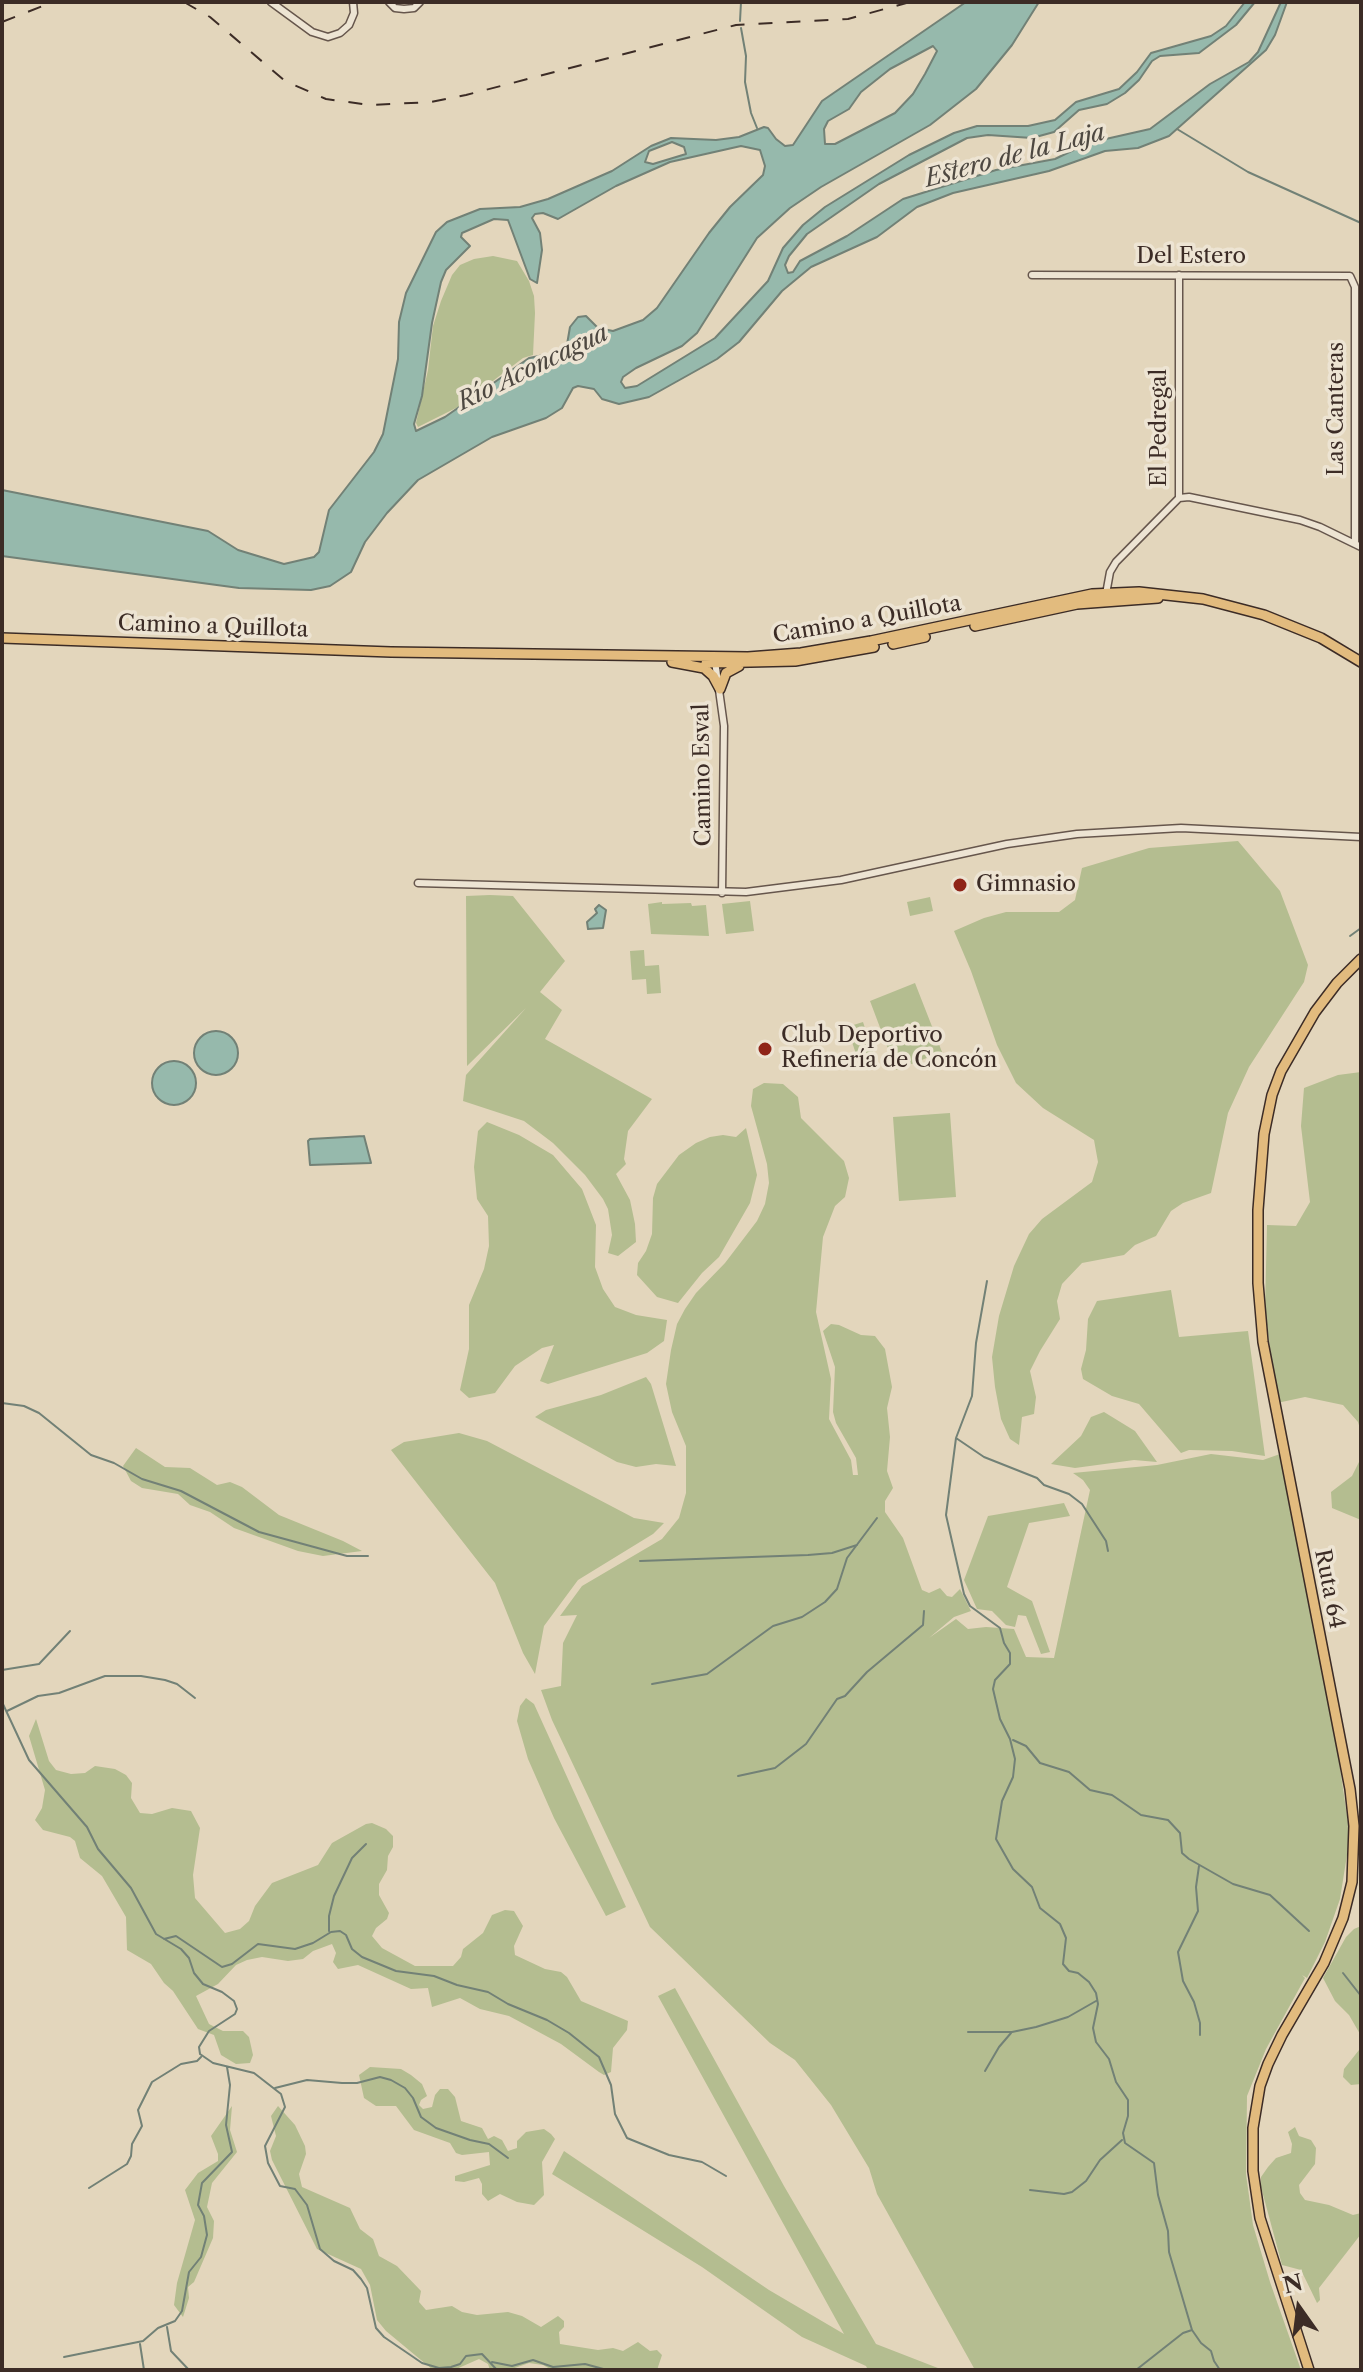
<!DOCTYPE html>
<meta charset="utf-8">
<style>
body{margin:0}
#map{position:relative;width:1363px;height:2372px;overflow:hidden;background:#e3d6bc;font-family:"Libre Caslon Text",serif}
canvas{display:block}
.frame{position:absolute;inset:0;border:4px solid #3c2c26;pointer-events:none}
.north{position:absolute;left:1259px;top:2268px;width:80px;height:80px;-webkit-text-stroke:6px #ede4d3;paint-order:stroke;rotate:346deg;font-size:22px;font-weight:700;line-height:32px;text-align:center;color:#3c2c26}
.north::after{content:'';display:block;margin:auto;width:28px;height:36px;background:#3c2c26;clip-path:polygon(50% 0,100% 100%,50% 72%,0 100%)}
</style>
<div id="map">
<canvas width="1363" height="2372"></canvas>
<div class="frame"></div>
<div class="north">N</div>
</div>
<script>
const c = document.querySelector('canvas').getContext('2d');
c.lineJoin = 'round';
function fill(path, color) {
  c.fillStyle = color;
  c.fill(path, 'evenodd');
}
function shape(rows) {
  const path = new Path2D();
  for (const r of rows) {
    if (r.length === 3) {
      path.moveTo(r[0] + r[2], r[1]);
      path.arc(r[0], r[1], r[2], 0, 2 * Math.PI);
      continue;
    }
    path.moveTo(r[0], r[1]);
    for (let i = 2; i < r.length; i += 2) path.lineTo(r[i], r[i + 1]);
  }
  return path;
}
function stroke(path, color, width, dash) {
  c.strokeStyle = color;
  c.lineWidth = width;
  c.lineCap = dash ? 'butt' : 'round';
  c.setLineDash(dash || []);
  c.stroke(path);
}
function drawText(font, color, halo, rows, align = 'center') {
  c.font = font + ' "Libre Caslon Text",serif';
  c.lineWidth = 7;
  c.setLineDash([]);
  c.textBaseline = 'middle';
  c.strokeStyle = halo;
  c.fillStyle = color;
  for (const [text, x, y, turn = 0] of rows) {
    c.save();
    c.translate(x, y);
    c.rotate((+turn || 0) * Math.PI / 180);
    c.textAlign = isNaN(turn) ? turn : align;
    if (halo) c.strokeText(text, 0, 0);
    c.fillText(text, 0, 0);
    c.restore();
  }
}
const green = shape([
 [493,256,517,261,529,281,534,296,535,313,533,355,523,358,460,406,418,427,416,423,428,370,433,326,441,301,452,275,460,265,474,259],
 [1238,841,1280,891,1308,965,1304,982,1249,1067,1228,1113,1211,1193,1183,1203,1171,1211,1156,1236,1135,1245,1124,1255,1082,1263,1062,1284,1057,1301,1060,1319,1040,1351,1030,1371,1036,1397,1034,1414,1022,1417,1019,1445,1010,1439,1001,1419,995,1387,992,1357,999,1316,1014,1266,1029,1234,1042,1219,1092,1182,1098,1162,1094,1140,1043,1108,1016,1083,997,1045,971,971,954,931,984,918,1006,912,1059,912,1075,900,1082,868,1149,848],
 [490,895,513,896,565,961,540,992,562,1010,545,1039,652,1099,628,1131,624,1159,626,1164,616,1174,630,1200,635,1224,636,1242,618,1256,608,1253,612,1235,608,1209,603,1199,585,1175,553,1143,524,1121,463,1101,466,1075,526,1008,467,1066,466,896],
 [930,897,933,911,910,916,907,902],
 [750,901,754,931,726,934,722,904],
 [662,902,662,904,691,903,692,906,706,905,709,936,651,934,648,904],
 [644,950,645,966,659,965,661,993,647,994,646,979,632,980,630,951],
 [915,983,942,1052,896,1070,870,1001],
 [863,1022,873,1052,857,1057,847,1027],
 [1361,1072,1361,1432,1358,1422,1343,1405,1305,1397,1277,1403,1265,1310,1267,1225,1296,1226,1310,1202,1301,1126,1304,1088,1338,1075],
 [764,1083,783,1084,798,1097,801,1118,844,1161,849,1178,845,1197,835,1206,823,1237,816,1312,831,1379,829,1419,851,1460,853,1475,858,1475,856,1458,836,1423,833,1412,835,1367,823,1331,831,1324,839,1325,861,1335,875,1336,885,1349,892,1387,887,1408,890,1437,887,1471,893,1488,885,1501,885,1512,903,1538,922,1590,929,1593,940,1588,947,1596,952,1597,960,1589,971,1611,954,1617,929,1638,956,1619,968,1629,986,1627,1014,1629,1026,1657,1054,1658,1090,1490,1083,1480,1073,1473,1157,1465,1211,1454,1263,1460,1280,1454,1337,1748,1350,1836,1340,1899,1325,1942,1307,1978,1302,1975,1305,1978,1266,2049,1247,2096,1246,2174,1253,2225,1270,2282,1301,2370,975,2370,877,2194,869,2168,831,2105,795,2060,770,2043,650,1927,552,1720,541,1690,561,1686,563,1643,577,1615,560,1616,582,1586,662,1539,679,1518,686,1493,686,1446,672,1412,666,1384,671,1350,677,1324,685,1309,696,1293,725,1263,757,1221,765,1204,769,1183,767,1164,751,1106,753,1089],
 [950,1113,956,1197,899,1201,893,1117],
 [487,1122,519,1135,553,1155,582,1189,596,1225,595,1267,603,1289,615,1307,636,1315,667,1320,664,1341,647,1353,548,1384,540,1381,554,1345,542,1348,515,1366,495,1393,469,1398,460,1390,469,1349,469,1305,484,1269,489,1246,488,1216,477,1199,474,1167,478,1131],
 [746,1128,757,1175,750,1203,719,1257,702,1273,678,1303,657,1297,637,1275,638,1263,646,1251,652,1234,653,1198,657,1184,679,1155,696,1143,710,1137,723,1135,736,1137],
 [1171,1290,1179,1337,1248,1331,1265,1456,1232,1451,1189,1450,1181,1453,1139,1404,1112,1396,1083,1379,1081,1369,1086,1350,1088,1319,1097,1301],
 [646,1377,651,1384,676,1466,656,1464,636,1467,617,1462,535,1417,546,1410,601,1395],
 [1104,1412,1135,1431,1157,1462,1134,1460,1075,1468,1051,1464,1081,1436,1091,1417],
 [459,1433,487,1441,634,1518,664,1523,653,1534,578,1580,544,1626,535,1674,523,1653,495,1583,391,1450,404,1442],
 [136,1448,165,1467,190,1468,217,1485,230,1482,242,1487,279,1515,343,1541,362,1551,323,1556,298,1551,234,1528,210,1512,190,1505,178,1494,142,1488,131,1481,123,1466],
 [1361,1458,1361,1520,1332,1508,1331,1492,1352,1476],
 [1064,1503,1070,1516,1029,1523,1007,1587,1032,1601,1050,1652,1041,1654,1026,1616,1018,1615,1015,1627,1006,1625,992,1611,977,1609,964,1580,988,1516],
 [526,1698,534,1704,626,1907,606,1916,554,1818,528,1759,517,1721,520,1706],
 [36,1719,49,1761,56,1770,71,1774,85,1773,95,1766,115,1769,126,1775,132,1783,131,1798,140,1813,152,1814,172,1808,191,1811,200,1828,193,1875,195,1898,225,1933,240,1929,249,1921,255,1906,272,1883,318,1865,332,1843,366,1824,372,1823,386,1829,393,1836,393,1847,388,1856,387,1870,379,1884,379,1895,389,1913,387,1919,376,1928,372,1936,382,1948,415,1966,453,1966,461,1957,463,1949,483,1933,492,1915,505,1910,514,1911,523,1926,514,1946,515,1955,545,1969,561,1972,567,1977,581,2001,628,2021,627,2030,613,2048,611,2072,604,2075,599,2072,561,2044,509,2016,480,2009,460,1998,432,2007,428,1988,411,1989,358,1965,338,1969,333,1962,336,1953,332,1944,313,1951,303,1959,288,1961,262,1957,247,1960,236,1965,218,1984,196,1996,209,2024,223,2031,243,2031,249,2037,253,2055,250,2063,236,2064,221,2055,214,2035,198,2029,173,1991,164,1983,151,1964,127,1950,126,1917,102,1876,80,1858,75,1841,70,1837,43,1830,35,1820,42,1808,45,1790,29,1736],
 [1361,1926,1361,2084,1351,2085,1343,2077,1344,2069,1359,2050,1360,2034,1349,2015,1335,2001,1323,1978,1346,1937,1354,1929],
 [675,1988,784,2186,876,2344,943,2370,868,2370,866,2366,802,2337,702,2267,552,2174,564,2151,769,2290,844,2334,658,1996],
 [370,2067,401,2069,411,2075,422,2084,427,2096,421,2100,419,2105,423,2109,432,2107,435,2095,440,2089,448,2089,455,2097,461,2121,482,2128,488,2139,494,2136,502,2140,508,2151,517,2148,517,2141,526,2132,544,2129,551,2134,555,2139,542,2162,544,2195,534,2205,517,2202,500,2194,488,2201,482,2194,482,2184,479,2178,464,2182,455,2181,455,2176,490,2165,489,2152,462,2155,456,2153,450,2143,414,2130,396,2106,376,2106,364,2098,359,2075],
 [232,2106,230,2130,237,2152,212,2183,207,2207,214,2221,213,2238,194,2282,188,2287,189,2298,183,2317,174,2305,177,2283,195,2220,185,2190,198,2173,218,2161,218,2154,211,2136],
 [278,2106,295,2125,305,2146,306,2154,299,2174,302,2187,350,2208,360,2229,373,2239,379,2256,397,2266,421,2291,419,2302,426,2310,452,2306,462,2312,477,2315,508,2312,522,2316,541,2327,558,2316,564,2321,564,2327,559,2332,560,2344,598,2350,613,2348,623,2351,638,2342,650,2351,657,2350,662,2355,657,2370,552,2370,543,2365,529,2363,509,2370,490,2370,488,2364,479,2359,454,2370,433,2370,386,2331,377,2320,370,2285,361,2269,317,2249,272,2160,270,2151,276,2136,271,2116],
 [1295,2127,1299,2136,1311,2140,1316,2148,1315,2164,1299,2185,1300,2193,1305,2200,1329,2205,1353,2215,1361,2213,1361,2234,1319,2288,1320,2300,1317,2303,1301,2270,1282,2265,1261,2187,1261,2177,1268,2167,1276,2158,1291,2153,1292,2144,1288,2132]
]);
const water = shape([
 [966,2,1039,2,1012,45,976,89,930,125,821,187,790,208,757,238,697,333,682,346,636,368,623,377,621,382,625,388,637,386,715,338,768,281,783,248,803,225,825,207,909,155,954,133,977,126,1028,126,1055,120,1076,102,1119,89,1137,72,1151,53,1211,36,1226,26,1245,2,1255,2,1236,25,1199,53,1160,56,1152,61,1139,80,1125,93,1107,104,1079,110,1054,132,1032,138,988,135,967,138,879,184,807,234,789,256,785,265,788,273,793,272,800,261,847,236,903,199,996,170,1055,159,1088,143,1150,129,1210,84,1249,62,1258,52,1281,2,1287,2,1275,35,1266,50,1169,136,1138,148,1105,151,1049,171,953,193,917,207,877,237,811,267,782,291,739,342,717,359,649,397,619,404,602,399,594,389,578,386,573,388,562,408,546,418,492,437,418,480,387,513,365,542,351,572,330,586,311,590,239,588,2,556,2,490,208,531,238,550,284,564,314,557,319,552,329,510,374,452,383,434,398,359,399,322,406,293,436,232,447,222,480,209,520,207,548,199,612,171,651,146,671,138,716,140,739,137,764,127,768,128,776,139,785,146,793,145,822,101,966,2],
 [933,46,937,51,925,74,913,94,895,113,835,144,825,144,824,129,828,121,849,109,861,92,890,69,933,46],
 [672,142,684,147,686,154,653,164,645,162,649,151,672,142],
 [741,146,760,150,765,166,763,175,730,207,709,233,657,308,643,320,613,331,598,328,586,316,578,317,570,327,565,356,556,358,544,355,529,358,445,417,416,431,414,424,422,396,432,323,441,282,446,270,470,246,461,237,462,233,494,219,508,220,530,279,537,283,542,250,540,233,532,218,535,214,543,213,558,219,616,186,670,162,741,146],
 [599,905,606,910,603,928,588,929,587,922,597,913,595,909,599,905],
 [216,1053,22],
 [174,1083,22],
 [364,1136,371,1163,310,1165,308,1141,310,1139,364,1136]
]);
const stream = shape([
 [740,21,741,2],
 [741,28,746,56,745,82,751,113,757,128],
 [1177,129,1248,172,1361,223],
 [1350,936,1361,928],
 [987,1281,976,1343,972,1396,956,1438,946,1515,964,1594,970,1606,1000,1628,1004,1643,1010,1653,1010,1664,995,1680,993,1689,1000,1719,1010,1739,1015,1759,1013,1777,1002,1801,996,1839,1013,1869,1032,1887,1040,1908,1060,1924,1066,1938,1063,1964,1069,1971,1078,1973,1089,1982,1096,1993,1098,2004,1093,2028,1096,2042,1109,2059,1116,2082,1128,2100,1128,2116,1123,2133,1125,2143,1154,2163,1158,2195,1168,2231,1169,2252,1192,2330,1201,2343,1211,2351,1214,2361,1220,2370],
 [2,1403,24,1406,39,1413,91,1455,114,1463,142,1479,181,1491,259,1532,347,1556,368,1556],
 [956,1438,984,1457,1037,1478,1044,1485,1069,1494,1082,1504,1106,1541,1108,1551],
 [640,1561,808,1555,832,1553,857,1545],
 [2,1670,39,1664,70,1631],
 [652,1684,707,1674,773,1626,802,1617,825,1602,837,1589,847,1558,877,1518],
 [2,1702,29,1760,87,1827,98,1849,131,1888,156,1934,181,1949,189,1958,194,1973,203,1984,222,1992,234,2001,237,2009,235,2014,209,2031,199,2047,200,2054,213,2063,254,2073,281,2094,285,2107,265,2146,268,2163,280,2186,295,2189,307,2205,320,2249,334,2261,353,2270,361,2279,367,2288,376,2328,384,2337,422,2363,439,2368,451,2367,460,2364,466,2356,482,2354,497,2370],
 [7,1711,38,1696,59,1693,105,1676,141,1676,165,1680,177,1684,195,1698],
 [1013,1740,1026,1746,1040,1763,1069,1772,1090,1790,1112,1795,1141,1815,1168,1820,1180,1833,1182,1853,1189,1859,1233,1884,1270,1895,1309,1931],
 [738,1776,775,1768,806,1744,837,1699,845,1696,867,1672,923,1625,924,1611],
 [1199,1866,1196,1887,1198,1911,1178,1952,1183,1981,1194,2002,1200,2023,1200,2035],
 [329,1931,329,1916,334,1896,352,1858,366,1844],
 [164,1939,176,1936,222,1967,232,1964,258,1944,295,1949,313,1943,331,1932,340,1931,346,1935,352,1949,362,1957,396,1971,434,1976,457,1985,488,1992,508,2004,547,2020,569,2033,599,2057,611,2085,615,2114,627,2138,669,2155,702,2162,726,2176],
 [1343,1973,1361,1996],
 [968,2032,1012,2032,1036,2027,1068,2017,1096,2001],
 [985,2071,999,2047,1011,2033],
 [275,2088,307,2080,342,2083,357,2083,380,2077,391,2080,405,2088,413,2098,421,2117,436,2128,470,2140,489,2144,508,2158],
 [89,2188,127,2164,131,2156,132,2144,142,2126,138,2110,152,2082,181,2064,197,2061,201,2057],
 [1030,2190,1064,2194,1072,2192,1086,2181,1100,2160,1122,2140],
 [167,2327,171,2351,189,2370],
 [140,2344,144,2370],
 [64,2357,143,2341,158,2328,175,2321,182,2311,189,2272,201,2257,207,2235,204,2216,198,2205,202,2183,232,2152,226,2125,230,2085,227,2067],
 [492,2362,512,2366,533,2360,553,2367,585,2364,607,2370],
 [1136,2370,1183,2333,1192,2330]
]);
const street = shape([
 [271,2,312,32,328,37,340,33,349,25,354,13,353,2],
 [389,2,395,8,404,9,414,8,420,2],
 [1032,275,1350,276,1355,287,1355,544],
 [1179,498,1179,275],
 [1179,498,1189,497,1300,520,1320,527,1361,547],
 [1106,594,1110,572,1116,562,1179,498],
 [715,661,724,726,722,893],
 [418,883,746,892,841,880,1007,844,1077,834,1181,828,1361,837]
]);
const primary = shape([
 [975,626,1077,604,1158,598],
 [2,638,391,652,748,657,801,653,871,641,1092,594,1139,592,1203,599,1264,615,1321,638,1361,662],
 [893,644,925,637],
 [672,662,704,668,713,676,720,689],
 [706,663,795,661,874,647],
 [720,689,726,673,739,666],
 [1309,2370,1260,2218,1253,2171,1253,2128,1260,2086,1268,2064,1282,2035,1324,1963,1343,1918,1352,1882,1354,1826,1350,1789,1263,1342,1258,1283,1258,1210,1264,1134,1272,1095,1281,1071,1315,1012,1337,983,1361,959]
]);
const rail = shape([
 [184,2,210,17,285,81,326,99,370,105,431,102,466,95,736,25,848,19,910,2],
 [2,22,53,2]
]);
const markers = [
 [960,885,8,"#8f2418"],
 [765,1049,8,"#8f2418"]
];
const streetNames = [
 ["Del Estero",1191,257],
 ["Las Canteras",1337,409,-90],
 ["El Pedregal",1160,428,-90],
 ["Camino a Quillota",867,620,-10],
 ["Camino a Quillota",213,627,2],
 ["Camino Esval",703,775,-91],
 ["Ruta 64",1329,1589,79]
];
const poiNames = [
 ["Gimnasio",976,885],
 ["Club Deportivo",781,1036],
 ["Refinería de Concón",781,1061]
];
const waterNames = [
 ["Estero de la Laja",1015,156,-15],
 ["Río Aconcagua",533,368,-26]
];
fill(green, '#b4bd90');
fill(water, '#96b9ac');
stroke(water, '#728176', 2);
stroke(stream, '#728176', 2);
stroke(street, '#66564c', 9);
stroke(primary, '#3c2c26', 12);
stroke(street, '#ede4d3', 6);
stroke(primary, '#e2bb7e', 9);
stroke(rail, '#3c2c26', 2, [14, 14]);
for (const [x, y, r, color] of markers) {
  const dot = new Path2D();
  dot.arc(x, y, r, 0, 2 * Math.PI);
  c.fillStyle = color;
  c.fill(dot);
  stroke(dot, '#ede4d3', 3);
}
drawText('22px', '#3c2c26', '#ede4d3', streetNames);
drawText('22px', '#3c2c26', '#ede4d3', poiNames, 'left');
drawText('italic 24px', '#4e4841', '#ede4d3', waterNames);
</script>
